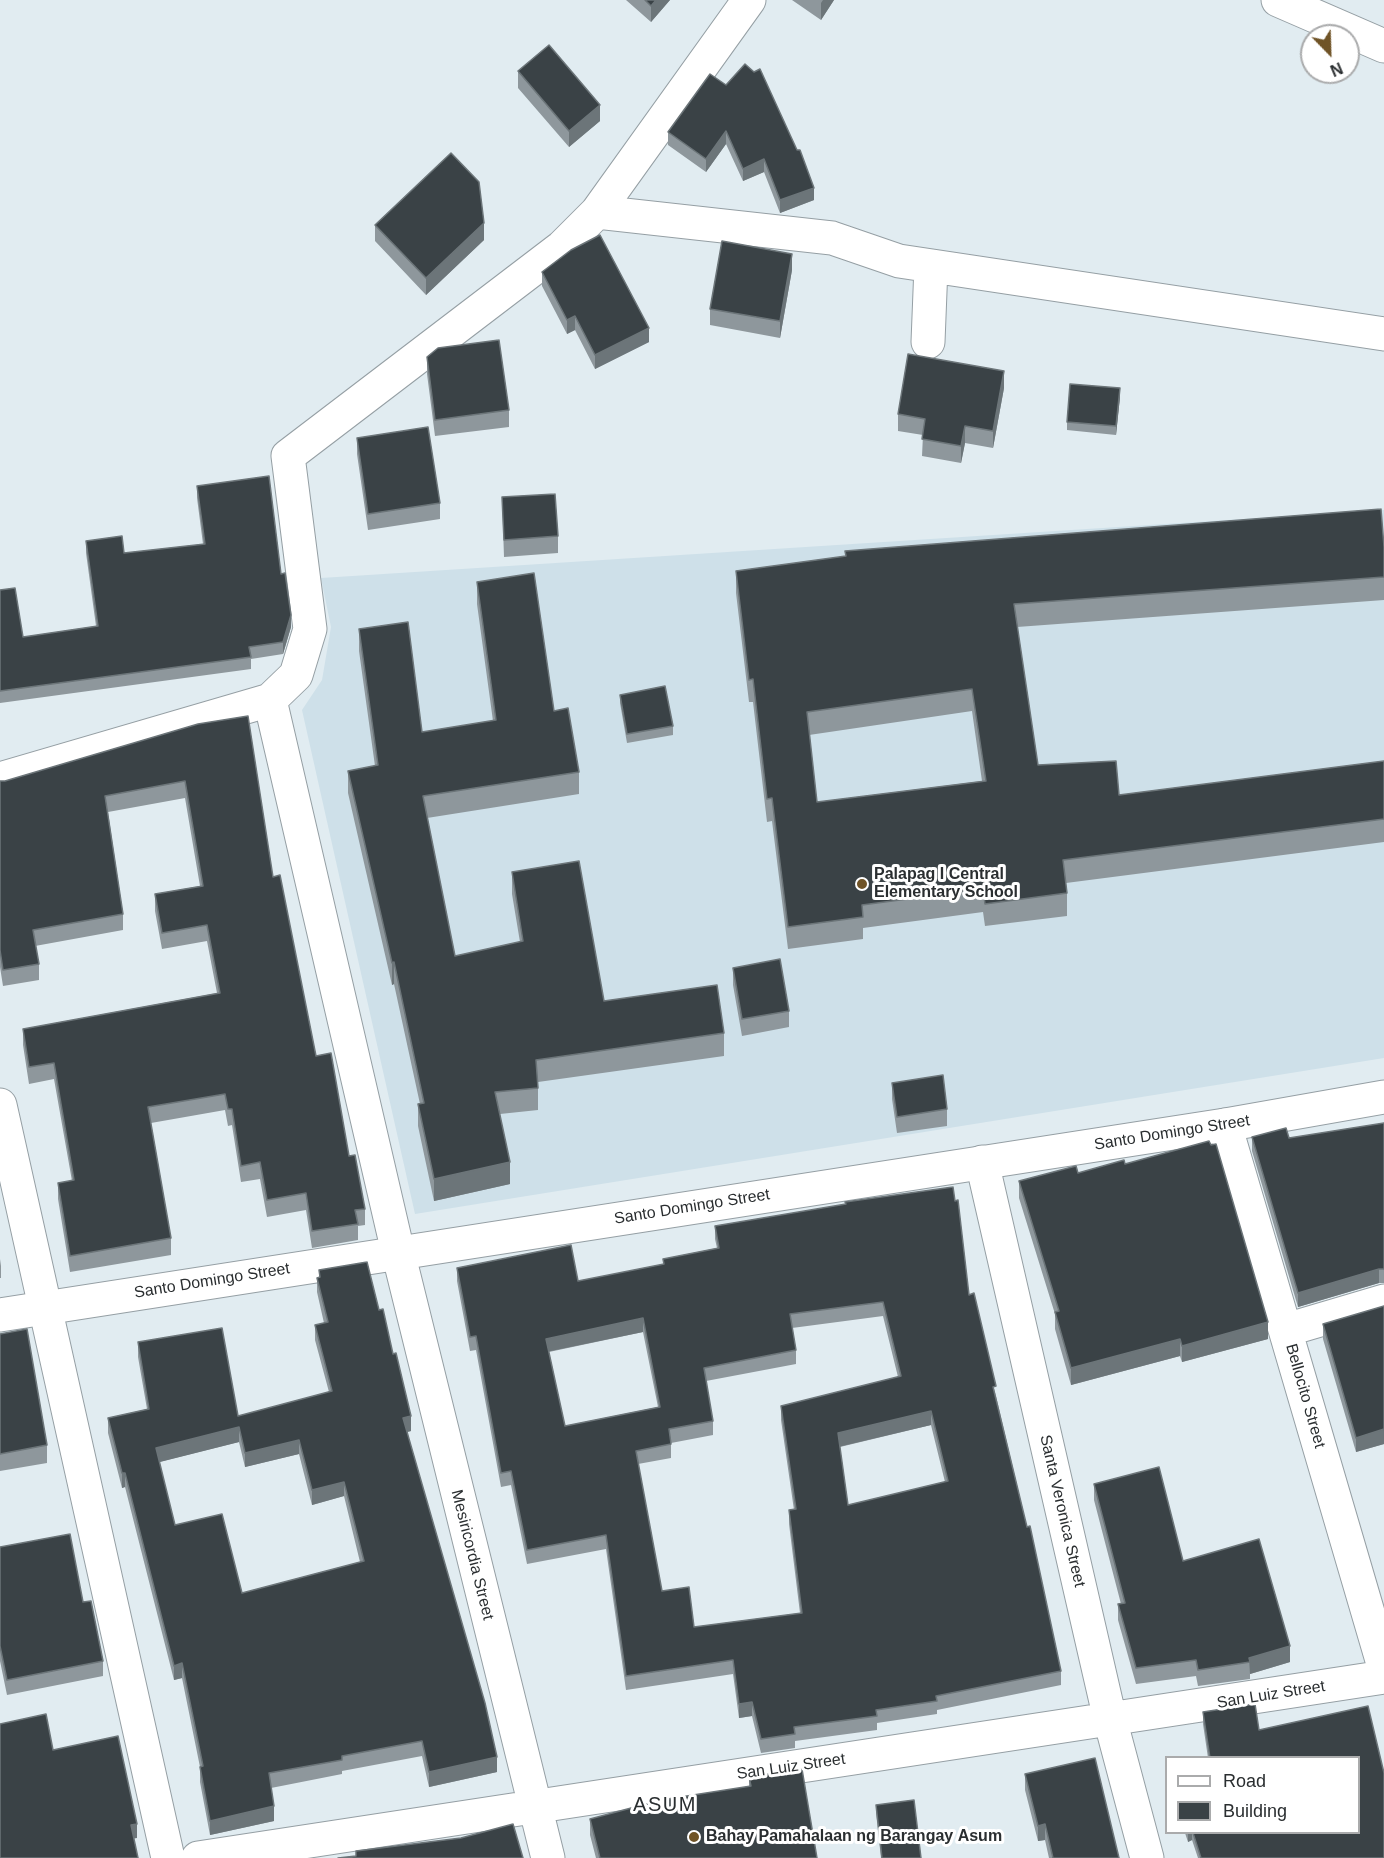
<!DOCTYPE html>
<style>
body{margin:0}
#map{position:relative;width:1384px;height:1858px;overflow:hidden;background:#e1ecf1;font-family:Arial,sans-serif}
canvas{display:block}
.legend{position:absolute;left:1165px;top:1756px;width:195px;height:78px;box-sizing:border-box;background:#fff;border:2px solid #aaabac;margin:0;padding:8px 10px;list-style:none;font-size:18px;color:#2a2e30}
.legend li{display:flex;align-items:center;gap:12px;height:30px}
.legend b{width:30px;border:2px solid #aaabac}
.north{position:absolute;left:1300px;top:24px;width:60px;height:60px;box-sizing:border-box;background:#fff;border:2px solid #aaabac;border-radius:50%;rotate:157deg;font-size:16px;font-weight:700;line-height:24px;text-align:center;color:#2a2e30}
.north::after{content:'';display:block;margin:auto;width:21px;height:27px;background:#6f5326;clip-path:polygon(50% 0,100% 100%,50% 72%,0 100%)}
</style>
<div id="map">
<canvas width="1384" height="1858"></canvas>
<ul class="legend">
<li><b style="height:8px;background:#fff"></b>Road</li>
<li><b style="height:16px;background:#3a4246"></b>Building</li>
</ul>
<div class="north">N</div>
</div>
<script>
const c = document.querySelector('canvas').getContext('2d');
c.lineJoin = 'round';
function fill(path, color) {
  c.fillStyle = color;
  c.fill(path, 'evenodd');
}
function shape(rows) {
  const path = new Path2D();
  for (const r of rows) {
    path.moveTo(r[0], r[1]);
    for (let i = 2; i < r.length; i += 2) path.lineTo(r[i], r[i + 1]);
  }
  return path;
}
function stroke(path, color, width, dash) {
  c.strokeStyle = color;
  c.lineWidth = width;
  c.lineCap = dash ? 'butt' : 'round';
  c.setLineDash(dash || []);
  c.stroke(path);
}
function drawText(font, color, halo, rows, align = 'center') {
  c.font = font + ' Arial,sans-serif';
  c.lineWidth = 6;
  c.setLineDash([]);
  c.textBaseline = 'middle';
  c.strokeStyle = halo;
  c.fillStyle = color;
  for (const [text, x, y, turn = 0] of rows) {
    c.save();
    c.translate(x, y);
    c.rotate((+turn || 0) * Math.PI / 180);
    c.textAlign = isNaN(turn) ? turn : align;
    if (halo) c.strokeText(text, 0, 0);
    c.fillText(text, 0, 0);
    c.restore();
  }
}
const built = shape([
 [1384,510,1384,1058,415,1214,302,710,322,680,331,627,321,578]
]);
const minor = shape([
 [1278,0,1384,46],
 [597,212,832,238,899,261,1384,334],
 [928,342,931,266],
 [270,700,398,1252,548,1858],
 [0,779,270,700,296,675,310,629,288,456,562,247,597,212,749,0],
 [0,1105,168,1858],
 [1225,1125,1384,1667],
 [982,1162,1110,1719,1147,1858],
 [1286,1330,1384,1301],
 [198,1858,1384,1677]
]);
const major = shape([
 [0,1315,1225,1125,1384,1097]
]);
const wall = shape([
 [626,0,670,0,651,22],
 [792,0,834,0,821,20],
 [518,71,600,121,569,147,518,88],
 [710,74,814,200,780,213,764,172,743,181,726,144,706,172,668,145,668,132],
 [375,225,484,240,426,295,375,241],
 [792,270,780,338,710,325,710,309],
 [542,272,649,342,595,369,575,330,567,334,542,286],
 [427,357,509,410,509,427,435,436,427,374],
 [1004,388,993,448,965,443,961,463,922,456,923,435,898,431,898,414],
 [1120,397,1116,435,1067,430,1067,422],
 [357,438,440,503,440,519,368,530,357,454],
 [197,486,281,574,291,627,283,654,251,659,251,669,0,703,0,590,23,637,96,626,86,553,86,541,124,553,203,544,197,498],
 [502,497,558,536,558,553,504,557],
 [1384,547,1384,600,1017,627,1038,765,1119,795,1384,761,1384,842,1066,883,1067,893,1067,916,985,926,983,912,863,928,863,939,788,949,772,821,767,822,753,702,749,702,736,593,736,571],
 [972,711,982,781,817,802,809,735],
 [477,582,554,711,579,772,579,794,427,818,455,956,520,942,512,894,512,872,604,1001,724,1033,724,1056,538,1082,538,1110,500,1114,510,1184,434,1201,418,1126,418,1104,420,1104,394,984,392,985,348,793,348,771,375,766,359,651,359,629,422,732,493,721,477,604],
 [620,695,673,726,673,735,627,743,620,703],
 [198,724,273,877,316,1056,349,1156,365,1209,365,1225,358,1226,358,1240,312,1248,306,1210,267,1217,260,1179,241,1182,232,1125,228,1126,225,1110,151,1123,171,1238,171,1255,70,1272,58,1199,58,1183,72,1181,54,1079,29,1084,23,1045,23,1029,217,993,207,941,162,949,155,911,155,894,200,886,185,798,108,812,123,914,123,930,35,946,39,964,39,980,3,986,0,967,0,781,5,781],
 [733,968,789,1011,789,1027,742,1036,733,985],
 [892,1083,947,1109,947,1126,897,1133,892,1099],
 [1384,1123,1384,1283,1379,1283,1298,1307,1252,1151,1252,1137,1289,1138],
 [1125,1164,1268,1339,1182,1362,1180,1356,1071,1385,1055,1329,1055,1314,1019,1198,1019,1181,1078,1173],
 [715,1226,969,1295,996,1396,1061,1671,1061,1685,937,1710,937,1714,877,1723,877,1730,795,1741,795,1748,761,1753,752,1716,739,1718,733,1674,626,1690,606,1549,527,1564,511,1485,501,1487,476,1350,470,1351,457,1281,457,1268,578,1281,663,1265,663,1259,717,1248,715,1239],
 [883,1316,898,1377,781,1406,781,1420,794,1510,789,1510,789,1524,800,1613,694,1627,662,1591,638,1464,671,1458,671,1443,713,1435,713,1421,706,1381,796,1364,796,1350,792,1328],
 [643,1332,658,1407,565,1426,549,1352],
 [931,1425,945,1482,848,1505,840,1447],
 [0,1259,1,1266,1,1278,0,1278],
 [319,1270,379,1310,411,1431,407,1432,497,1772,429,1787,422,1756,342,1771,342,1774,271,1788,274,1821,210,1835,200,1782,200,1767,182,1678,174,1680,125,1487,122,1488,108,1433,108,1418,147,1409,138,1357,138,1342,238,1416,329,1392,315,1340,315,1325,324,1323,317,1292,317,1278,319,1277],
 [239,1442,245,1467,299,1454,312,1505,344,1496,360,1562,242,1593,175,1525,159,1462],
 [1384,1306,1384,1444,1356,1452,1323,1339,1323,1324],
 [0,1334,47,1445,47,1463,0,1471],
 [1094,1484,1183,1561,1290,1662,1250,1674,1250,1679,1198,1686,1196,1676,1136,1684,1118,1620,1118,1604,1121,1604,1094,1500],
 [0,1547,83,1602,103,1661,103,1676,7,1695,0,1661],
 [1255,1704,1259,1730,1368,1706,1384,1773,1384,1858,1198,1858,1192,1840,1188,1842,1185,1833,1359,1833,1359,1758,1208,1758,1203,1724,1203,1712],
 [1025,1774,1119,1858,1049,1858,1045,1840,1038,1841,1025,1790],
 [749,1777,817,1858,596,1858,590,1835,590,1819,749,1786],
 [876,1805,921,1858,881,1858,876,1813]
]);
const shadedWall = shape([
 [656,0,670,0,651,22,651,6],
 [823,0,834,0,821,20,821,3],
 [600,105,600,121,569,147,569,131],
 [726,131,726,144,706,172,706,159],
 [764,159,764,172,743,181,743,169],
 [814,188,814,200,780,213,780,200],
 [484,223,484,240,426,295,426,278],
 [792,254,792,270,780,338,780,321],
 [575,316,575,330,567,334,567,320],
 [649,328,649,342,595,369,595,355],
 [1004,371,1004,388,993,448,993,431],
 [1120,388,1120,397,1116,435,1116,426],
 [965,426,965,443,961,463,961,446],
 [291,615,291,627,283,654,283,642],
 [394,962,394,984,392,985,392,963],
 [510,1162,510,1184,434,1201,434,1179],
 [1379,1269,1379,1283,1298,1307,1298,1293],
 [643,1318,643,1332,546,1352,546,1339],
 [1268,1322,1268,1339,1182,1362,1182,1346],
 [1180,1339,1180,1356,1071,1385,1071,1368],
 [931,1411,931,1425,838,1447,838,1433],
 [411,1416,411,1431,403,1433,403,1418],
 [239,1427,239,1442,156,1463,156,1448],
 [1384,1429,1384,1444,1356,1452,1356,1438],
 [299,1440,299,1454,245,1467,245,1453],
 [122,1473,125,1473,125,1487,122,1488],
 [344,1482,344,1496,312,1505,312,1490],
 [1290,1646,1290,1662,1250,1674,1249,1658],
 [182,1663,182,1678,174,1680,174,1666],
 [752,1702,752,1716,739,1718,739,1704],
 [497,1757,497,1772,429,1787,429,1772],
 [274,1806,274,1821,210,1835,210,1821],
 [137,1824,137,1838,131,1839,131,1825],
 [1045,1824,1045,1840,1038,1841,1038,1826],
 [1188,1833,1192,1833,1192,1840,1188,1842]
]);
const building = shape([
 [645,0,656,0,651,6,645,0],
 [549,45,600,105,569,131,518,71,549,45],
 [745,64,754,72,760,69,797,150,800,150,814,188,780,200,764,159,743,169,726,131,706,159,668,132,710,74,726,85,745,64],
 [451,153,479,182,484,223,426,278,375,225,451,153],
 [600,235,649,328,595,355,575,316,567,320,542,272,571,250,600,235],
 [722,241,792,254,780,321,710,309,722,241],
 [499,340,509,410,435,420,427,357,438,348,499,340],
 [908,354,1004,371,993,431,965,426,961,446,922,439,925,419,898,414,908,354],
 [1070,384,1120,388,1116,426,1067,422,1070,384],
 [428,427,440,503,368,514,357,438,428,427],
 [269,476,281,574,285,573,291,615,283,642,249,647,251,657,0,691,0,590,15,588,23,637,98,626,86,541,122,536,124,553,205,544,197,486,269,476],
 [555,494,558,536,504,540,502,497,555,494],
 [1381,509,1384,547,1384,577,1014,604,1038,765,1116,761,1119,795,1384,761,1384,819,1063,860,1067,893,985,904,983,889,862,905,863,917,788,927,772,798,767,799,753,679,749,680,736,571,846,556,845,551,1381,509],
 [972,689,986,781,817,802,807,712,972,689],
 [534,573,554,711,568,708,579,772,423,796,455,956,523,941,512,872,579,861,604,1001,717,985,724,1033,536,1060,538,1088,495,1092,510,1162,434,1179,418,1104,424,1103,394,962,392,963,348,771,378,765,359,629,408,622,422,732,496,720,477,582,534,573],
 [665,686,673,726,627,734,620,695,665,686],
 [248,716,273,877,280,875,316,1056,331,1053,349,1156,355,1155,365,1209,355,1210,358,1224,312,1231,306,1193,267,1200,260,1162,241,1166,232,1109,228,1109,225,1094,148,1107,171,1238,70,1256,58,1183,74,1180,54,1063,29,1067,23,1029,220,993,207,925,162,933,155,894,203,886,185,781,105,796,123,914,33,930,39,964,3,970,0,950,0,781,5,781,198,724,248,716],
 [780,959,789,1011,742,1019,733,968,780,959],
 [943,1075,947,1109,897,1117,892,1083,943,1075],
 [1384,1123,1384,1269,1379,1269,1298,1293,1252,1137,1286,1128,1289,1138,1384,1123],
 [1209,1141,1211,1145,1216,1144,1268,1322,1182,1346,1180,1339,1071,1368,1055,1312,1059,1311,1019,1181,1076,1166,1078,1173,1124,1160,1125,1164,1209,1141],
 [953,1187,955,1201,958,1200,969,1295,974,1293,996,1386,993,1387,1027,1527,1030,1526,1061,1671,936,1696,937,1701,876,1710,877,1716,794,1727,795,1734,761,1739,752,1702,739,1704,733,1660,626,1676,606,1535,527,1550,511,1471,501,1473,476,1336,470,1337,457,1268,571,1245,578,1281,664,1264,663,1259,719,1248,715,1226,846,1204,845,1202,953,1187],
 [883,1302,901,1376,781,1406,796,1509,789,1510,802,1613,694,1627,689,1587,662,1591,636,1451,671,1444,669,1429,713,1421,704,1368,796,1350,790,1314,883,1302],
 [643,1318,660,1407,565,1426,546,1339,643,1318],
 [931,1411,948,1481,848,1505,838,1433,931,1411],
 [367,1262,379,1310,383,1309,393,1354,396,1353,411,1416,403,1418,485,1703,497,1757,429,1772,422,1741,342,1756,342,1760,269,1773,274,1806,210,1821,200,1767,203,1766,182,1663,174,1666,125,1473,122,1473,108,1418,149,1409,138,1342,222,1328,238,1416,332,1391,315,1325,328,1322,317,1278,320,1277,319,1270,367,1262],
 [239,1427,245,1453,299,1440,312,1490,344,1482,364,1561,242,1593,222,1514,175,1525,156,1448,239,1427],
 [1384,1306,1384,1429,1356,1438,1323,1324,1384,1306],
 [27,1329,47,1445,0,1454,0,1334,27,1329],
 [1159,1467,1183,1561,1259,1539,1290,1646,1249,1658,1250,1662,1198,1670,1196,1660,1136,1668,1118,1604,1125,1603,1094,1484,1159,1467],
 [70,1534,83,1602,91,1601,103,1661,7,1680,0,1646,0,1547,70,1534],
 [1255,1704,1259,1730,1368,1706,1384,1773,1384,1858,1201,1858,1193,1833,1359,1833,1359,1758,1210,1758,1203,1712,1255,1704],
 [46,1714,53,1750,118,1736,137,1824,131,1825,138,1858,0,1858,0,1724,46,1714],
 [1095,1758,1119,1858,1053,1858,1045,1824,1038,1826,1025,1774,1095,1758],
 [802,1769,817,1858,600,1858,590,1819,661,1800,751,1786,749,1777,802,1769],
 [914,1800,921,1858,882,1858,876,1805,914,1800],
 [513,1824,523,1858,338,1858,356,1856,356,1851,461,1838,513,1824]
]);
const markers = [
 [862,884,6,"#6f5326"],
 [694,1837,6,"#6f5326"]
];
const poiNames = [
 ["Palapag I Central",874,875],
 ["Elementary School",874,893],
 ["Bahay Pamahalaan ng Barangay Asum",706,1837]
];
const streetNames = [
 ["Santo Domingo Street",1172,1133,-9],
 ["Santo Domingo Street",692,1207,-9],
 ["Santo Domingo Street",212,1281,-9],
 ["Bellocito Street",1305,1396,74],
 ["Santa Veronica Street",1062,1511,77],
 ["Mesiricordia Street",472,1555,76],
 ["San Luiz Street",1271,1695,-9],
 ["San Luiz Street",791,1767,-8]
];
const quarterNames = [
 ["ASUM",665,1805]
];
fill(built, '#cee0e9');
stroke(minor, '#959fa4', 35);
stroke(major, '#959fa4', 35);
stroke(minor, '#fff', 33);
stroke(major, '#fff', 33);
fill(wall, '#8e979c');
fill(shadedWall, '#6c7579');
fill(building, '#3a4246');
stroke(building, '#6c7579', 1.5);
for (const [x, y, r, color] of markers) {
  const dot = new Path2D();
  dot.arc(x, y, r, 0, 2 * Math.PI);
  c.fillStyle = color;
  c.fill(dot);
  stroke(dot, '#fff', 2);
}
drawText('bold 16px', '#2a2e30', '#fff', poiNames, 'left');
drawText('16px', '#2a2e30', '#fff', streetNames);
c.letterSpacing = '1.5px';
drawText('20px', '#2a2e30', '#fff', quarterNames);
c.letterSpacing = '0px';
</script>
